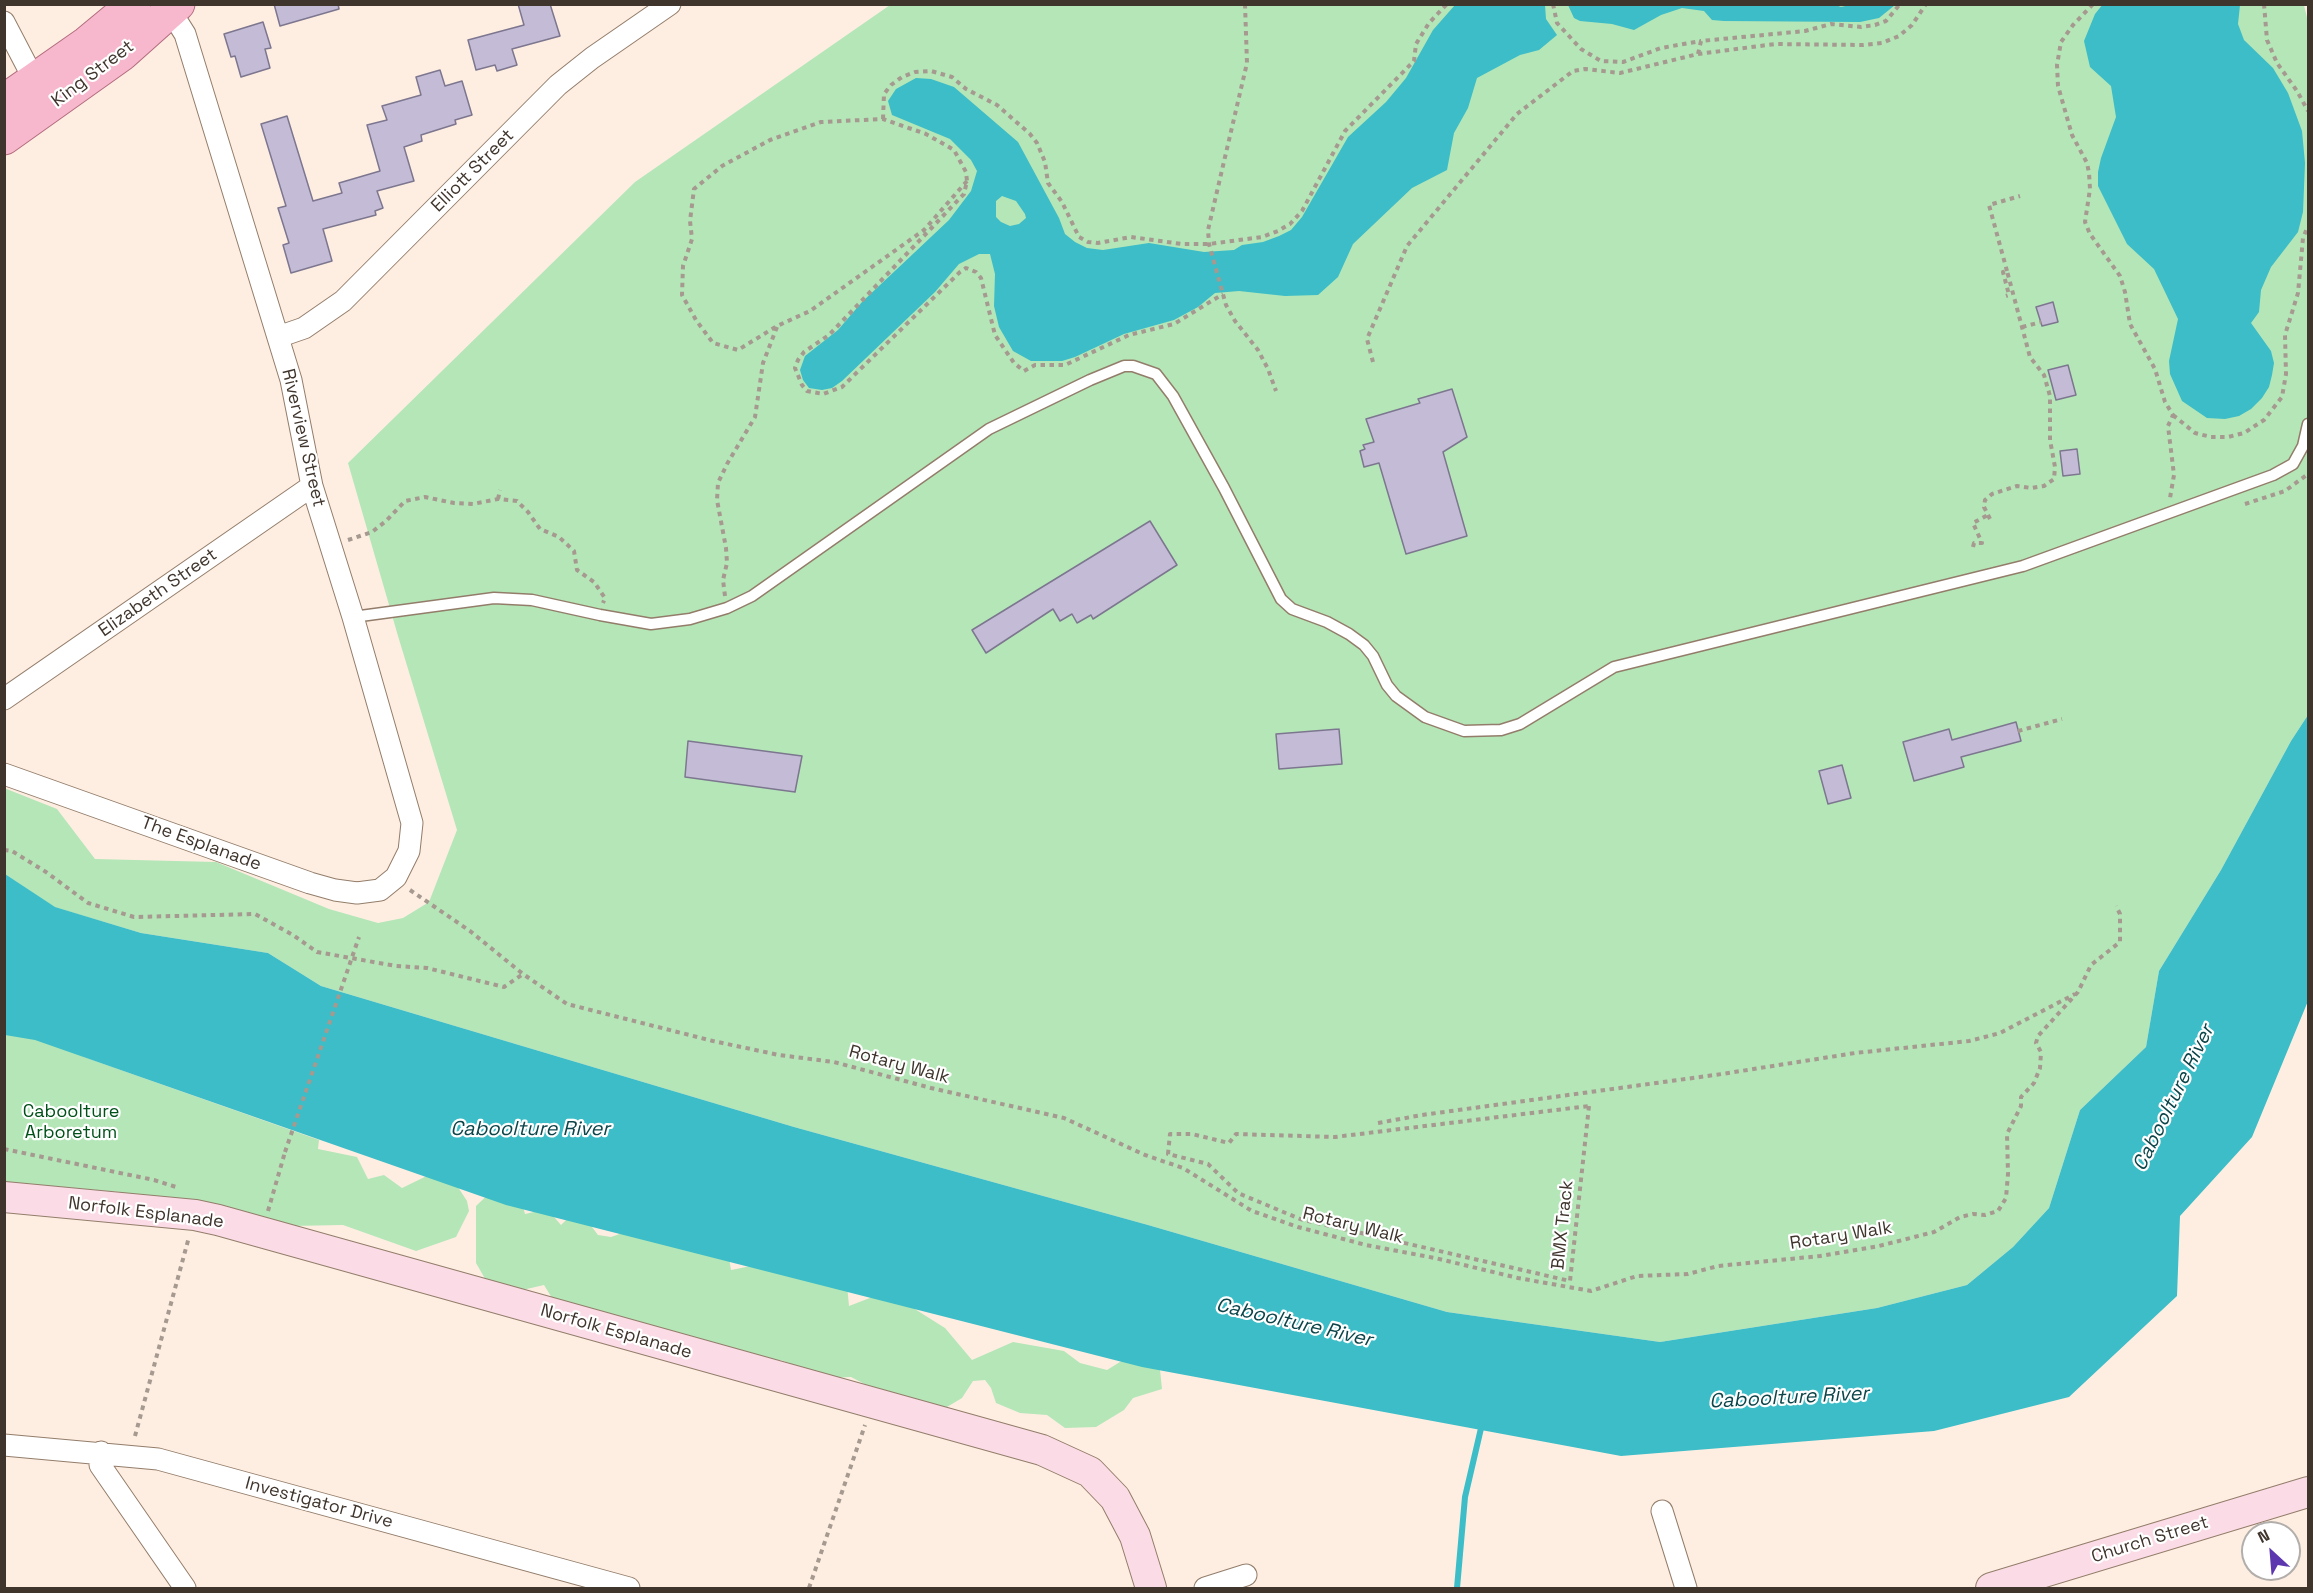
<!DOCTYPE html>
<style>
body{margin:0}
#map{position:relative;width:2313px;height:1593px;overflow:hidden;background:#feeee2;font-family:"Space Grotesk",sans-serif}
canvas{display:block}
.frame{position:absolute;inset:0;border:6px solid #3f352d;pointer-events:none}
.north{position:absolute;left:2241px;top:1521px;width:60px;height:60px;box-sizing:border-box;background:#fff;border:2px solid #b2aeab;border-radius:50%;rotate:334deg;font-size:16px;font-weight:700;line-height:24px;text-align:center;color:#3f352d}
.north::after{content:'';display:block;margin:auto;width:21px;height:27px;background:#5c37af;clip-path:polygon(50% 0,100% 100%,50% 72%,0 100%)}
</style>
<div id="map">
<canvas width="2313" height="1593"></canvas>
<div class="frame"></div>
<div class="north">N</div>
</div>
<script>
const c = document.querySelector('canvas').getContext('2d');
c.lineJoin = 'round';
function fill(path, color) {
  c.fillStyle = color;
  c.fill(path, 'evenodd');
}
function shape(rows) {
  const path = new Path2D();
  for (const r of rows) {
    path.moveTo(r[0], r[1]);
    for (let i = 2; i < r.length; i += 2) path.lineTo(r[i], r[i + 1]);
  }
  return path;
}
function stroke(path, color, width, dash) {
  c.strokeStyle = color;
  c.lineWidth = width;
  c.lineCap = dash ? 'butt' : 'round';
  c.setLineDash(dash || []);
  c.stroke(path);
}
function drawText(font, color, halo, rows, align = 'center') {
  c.font = font + ' "Space Grotesk",sans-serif';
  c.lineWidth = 4.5;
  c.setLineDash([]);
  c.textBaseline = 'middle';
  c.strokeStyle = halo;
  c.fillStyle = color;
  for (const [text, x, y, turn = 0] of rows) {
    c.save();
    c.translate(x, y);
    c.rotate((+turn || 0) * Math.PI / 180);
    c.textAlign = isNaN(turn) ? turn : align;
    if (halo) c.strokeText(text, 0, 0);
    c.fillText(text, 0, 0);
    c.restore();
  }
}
const green = shape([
 [890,5,2304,5,2308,22,2308,715,2291,741,2221,870,2159,971,2146,1047,2080,1110,2049,1208,2013,1247,1967,1285,1877,1308,1660,1342,1447,1312,1148,1225,794,1127,321,986,268,953,141,933,54,907,5,874,4,788,57,809,95,859,216,862,329,909,378,923,403,918,429,902,457,830,398,636,348,463,635,182],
 [4,1012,84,1057,319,1140,318,1149,357,1157,368,1179,384,1175,402,1188,437,1171,454,1181,467,1201,469,1211,456,1237,416,1251,343,1225,290,1226,128,1201,120,1192,5,1182],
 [496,1187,519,1191,525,1214,547,1209,561,1225,568,1218,589,1223,598,1235,611,1237,631,1230,727,1245,731,1270,756,1265,847,1285,849,1306,875,1296,902,1301,945,1328,972,1360,1013,1342,1064,1351,1080,1363,1107,1370,1141,1349,1159,1360,1162,1389,1133,1398,1124,1410,1096,1427,1065,1428,1047,1415,1020,1413,996,1403,991,1388,985,1380,973,1381,962,1398,937,1413,886,1395,851,1377,827,1378,781,1360,753,1362,570,1305,552,1298,544,1285,518,1291,491,1289,476,1263,476,1206]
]);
const water = shape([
 [1833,4,1841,7,1850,5,1895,5,1879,18,1860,22,1724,21,1712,20,1704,11,1682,8,1661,15,1634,30,1612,24,1580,21,1574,18,1568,5],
 [2103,4,2240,5,2238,24,2244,40,2273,68,2288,93,2302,131,2305,163,2303,212,2298,232,2271,267,2261,290,2259,312,2251,323,2271,351,2274,363,2272,375,2269,387,2262,398,2251,409,2239,416,2225,419,2207,418,2182,401,2170,374,2169,361,2178,319,2154,269,2127,244,2098,186,2098,172,2101,158,2116,117,2111,86,2090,67,2084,41,2095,14],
 [1455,5,1545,5,1546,19,1557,35,1539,50,1520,55,1477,78,1468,108,1454,133,1447,170,1412,188,1353,244,1338,277,1318,295,1285,296,1239,291,1215,293,1198,307,1174,320,1124,334,1075,357,1062,361,1031,361,1013,351,999,327,994,306,995,274,990,254,979,254,959,264,935,292,842,381,832,388,822,390,809,388,803,380,800,370,805,356,838,330,862,302,949,220,971,191,977,171,971,160,950,139,892,115,888,101,896,89,916,78,931,79,954,87,1018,142,1059,218,1065,234,1075,242,1087,248,1103,250,1149,243,1204,252,1234,250,1242,245,1263,242,1279,236,1291,230,1302,217,1348,137,1386,102,1406,78,1433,30],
 [1002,196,1016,201,1025,214,1026,218,1019,224,1010,226,1001,222,996,217,996,201],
 [2308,715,2308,1001,2252,1137,2180,1216,2177,1296,2069,1397,1934,1431,1621,1456,1142,1367,506,1205,35,1040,5,1035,5,874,55,907,141,933,268,953,321,986,794,1127,1148,1225,1447,1312,1660,1342,1877,1308,1967,1285,2013,1247,2049,1208,2080,1110,2146,1047,2159,971,2221,870,2291,741]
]);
const stream = shape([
 [1457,1588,1465,1497,1482,1424]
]);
const building = shape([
 [274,4,338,4,339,9,280,26,274,4],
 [518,4,550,4,560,36,512,49,517,65,497,71,495,65,476,70,468,40,524,25,518,4],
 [263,22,271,48,265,49,270,68,241,77,235,56,231,57,224,34,263,22],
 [440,70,445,86,462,81,472,115,455,120,456,124,421,135,422,141,404,147,414,181,377,191,383,208,375,211,376,215,323,229,332,261,291,273,283,245,289,243,278,208,286,206,261,124,287,116,313,201,342,193,339,183,380,171,367,125,387,120,382,106,421,95,416,77,440,70],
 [2053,302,2058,322,2042,326,2036,307,2053,302],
 [2068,365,2076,395,2056,400,2048,370,2068,365],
 [1452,389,1467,437,1443,452,1467,536,1406,554,1379,463,1364,467,1360,451,1365,449,1363,445,1374,442,1366,419,1420,403,1418,399,1452,389],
 [2077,449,2080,474,2063,476,2060,451,2077,449],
 [1150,521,1177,565,1093,619,1091,615,1077,623,1072,614,1060,621,1053,609,986,653,972,630,1150,521],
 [2016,722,2021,741,1961,757,1964,767,1914,781,1903,742,1949,729,1952,740,2016,722],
 [1339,729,1342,764,1279,769,1276,734,1339,729],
 [688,741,802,756,795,792,685,777,688,741],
 [1842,765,1851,798,1828,804,1819,771,1842,765]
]);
const path = shape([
 [1245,4,1247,63,1208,230,1209,244,1226,305,1235,321,1258,350,1268,369,1276,391],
 [1553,4,1557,23,1581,49,1601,61,1623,62,1661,48,1701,41],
 [2093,4,2073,25,2061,42,2057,65,2058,86,2072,135,2087,163,2089,173,2090,189,2085,222,2090,234,2120,276,2125,292,2130,324,2155,369,2165,402,2173,415,2168,426,2174,475,2170,498],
 [2264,4,2267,40,2277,63,2297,91,2308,111],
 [1698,54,1701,41,1805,31,1831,24,1861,27,1875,25,1886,21,1900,4],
 [883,119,884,94,891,85,902,77,915,72,931,71,952,77,966,89,997,105,1030,134,1037,143,1045,162,1048,183,1062,202,1079,237,1088,242,1098,243,1131,237,1182,244,1209,244,1262,237,1278,231,1290,224,1302,211,1345,131,1414,61,1416,44,1429,23,1447,4],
 [967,181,924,230,810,311,777,326,738,350,713,343,696,320,682,295,683,266,692,239,690,221,694,189,722,166,770,140,821,122,883,119,926,134,954,150,966,172,967,181,964,194,829,335,804,352,798,360,795,368,802,385,807,391,823,394,842,387,960,272,966,268,976,272,981,278,995,335,1014,363,1024,371,1035,365,1065,365,1129,335,1174,324,1223,294],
 [2007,271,1989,205,2020,196],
 [2022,327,2041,322],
 [1373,362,1367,339,1407,246,1517,114,1573,71,1585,69,1620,73,1698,54,1775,44,1863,45,1882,43,1899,36,1912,25,1926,4],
 [2173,415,2195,433,2211,437,2228,437,2244,433,2264,420,2282,397,2286,374,2285,335,2298,293,2303,238,2308,226],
 [498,499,500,490],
 [2245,504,2285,491,2308,474],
 [1990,519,1984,507,1985,500,1992,494,2017,486,2031,488,2044,486,2054,479,2055,467,2050,440,2050,396,2044,375,2030,357,2007,271,2003,272,2009,295,2006,296],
 [348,540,372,532,386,521,405,501,425,497,454,503,473,504,498,499,517,501,528,512,540,529,559,537,574,551,577,570,594,582,605,598,603,603],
 [1973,547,1974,543,1982,543,1973,523,1988,515],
 [725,596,723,580,727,563,726,548,717,500,718,483,727,464,755,417,763,363,777,327],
 [2018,731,2062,719],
 [4,850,12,851,46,872,88,903,134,917,255,914,293,935,317,952,396,966,427,968,504,987,523,974],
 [410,890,470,931,523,974,567,1004,713,1041,779,1055,834,1062,931,1088,1064,1118,1145,1155,1183,1168,1252,1211,1298,1227,1366,1245,1435,1258,1518,1278,1591,1291,1637,1276,1688,1274,1718,1266,1820,1256,1879,1246,1934,1232,1960,1217,1973,1214,1985,1215,1998,1211,2006,1198,2008,1174,2007,1134,2021,1106,2021,1097,2034,1083,2040,1068,2041,1052,2036,1043,2038,1036,2078,992,2091,965,2120,942,2120,914,2116,906],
 [1589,1106,1570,1281,1300,1219,1238,1193,1208,1164,1168,1154,1170,1134,1192,1134,1229,1143,1236,1134,1335,1137,1589,1106],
 [1378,1123,1422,1115,1722,1074,1855,1053,1969,1041,2000,1033,2075,994],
 [4,1149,154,1180,176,1187],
 [268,1211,285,1152],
 [135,1436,189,1237],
 [809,1588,865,1425]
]);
const lane = shape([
 [353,617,494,598,532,600,600,615,651,624,690,619,727,608,752,596,989,429,1090,380,1124,366,1133,366,1156,374,1173,396,1224,488,1281,599,1292,609,1327,622,1349,634,1364,645,1373,656,1387,685,1396,696,1425,717,1464,731,1501,730,1520,724,1614,667,2023,566,2273,475,2293,464,2303,446,2308,424]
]);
const street = shape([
 [4,22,40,91],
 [278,337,304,328,343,301,558,85,592,58,670,4],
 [4,699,312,486],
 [4,774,310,883,335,890,357,893,380,890,396,877,409,851,412,823,353,617,312,486,291,380,185,34,166,4],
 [4,1445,158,1459,629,1588],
 [101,1452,100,1465,185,1588],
 [1662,1511,1686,1588],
 [1205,1588,1246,1575]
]);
const secondary = shape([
 [4,1197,195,1215,218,1220,1042,1450,1090,1472,1115,1498,1135,1536,1151,1588],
 [1991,1588,2308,1492]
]);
const primary = shape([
 [4,101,87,43,134,4],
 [4,138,122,54,178,4]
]);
const pathBridge = shape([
 [285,1152,359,937]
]);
const streetNames = [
 ["King Street",93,74,-37],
 ["Elliott Street",473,171,-45],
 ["Riverview Street",303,438,77],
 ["Elizabeth Street",158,593,-35],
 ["The Esplanade",201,844,20],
 ["Rotary Walk",899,1065,15],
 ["Norfolk Esplanade",146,1213,7],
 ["BMX Track",1563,1225,-84],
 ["Rotary Walk",1353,1226,14],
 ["Rotary Walk",1841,1236,-9],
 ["Norfolk Esplanade",616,1332,16],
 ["Investigator Drive",319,1503,15],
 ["Church Street",2150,1540,-17]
];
const parkNames = [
 ["Caboolture",71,1112],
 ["Arboretum",71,1133]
];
const waterNames = [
 ["Caboolture River",2174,1098,-64],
 ["Caboolture River",530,1130],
 ["Caboolture River",1294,1323,13],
 ["Caboolture River",1789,1398,-3]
];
fill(green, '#b4e6b8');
fill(water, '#3cbdc7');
stroke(stream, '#3cbdc7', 6);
fill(building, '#c4bcd7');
stroke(building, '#7d768f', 1.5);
stroke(lane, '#937d6a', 13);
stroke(street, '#937d6a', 23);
stroke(secondary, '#937d6a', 32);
stroke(primary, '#b36c7f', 35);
stroke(path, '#a6998f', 4, [4.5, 4.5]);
stroke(lane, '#fff', 10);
stroke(street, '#fff', 21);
stroke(secondary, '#fbdce6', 30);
stroke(primary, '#f7b8cd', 33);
stroke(pathBridge, '#a6998f', 4, [4.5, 4.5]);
drawText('18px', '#3f352d', '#fff', streetNames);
drawText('18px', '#005019', '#fff', parkNames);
drawText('italic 20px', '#0c454a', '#fff', waterNames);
</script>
